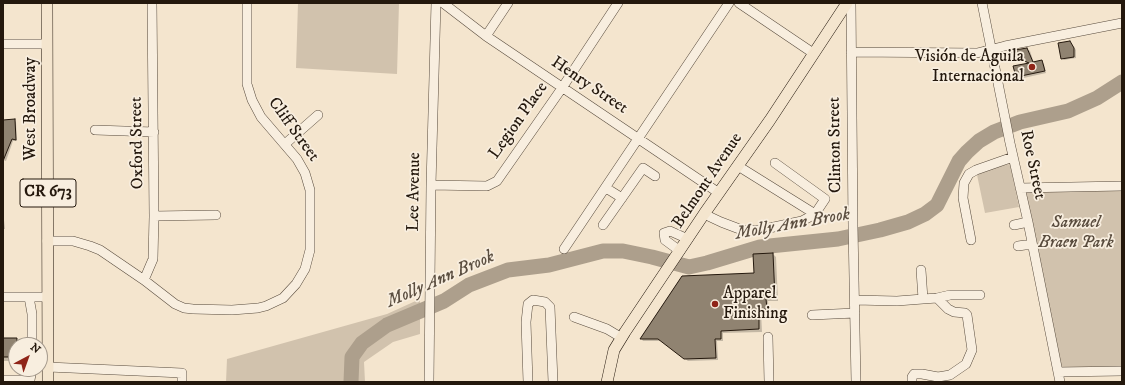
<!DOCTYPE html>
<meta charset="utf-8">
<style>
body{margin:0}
#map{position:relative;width:1125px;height:385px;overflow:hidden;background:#f4e5ce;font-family:"IM FELL DW Pica",serif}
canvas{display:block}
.frame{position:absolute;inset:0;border:4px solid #24180d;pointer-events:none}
.north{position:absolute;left:8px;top:337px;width:40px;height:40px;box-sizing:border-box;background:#f8eedf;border:1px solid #a3988b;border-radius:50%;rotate:41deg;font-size:11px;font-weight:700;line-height:16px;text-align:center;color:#24180d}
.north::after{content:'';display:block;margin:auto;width:14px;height:18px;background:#8f2418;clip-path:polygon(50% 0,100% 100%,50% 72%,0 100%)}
</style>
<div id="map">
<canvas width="1125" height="385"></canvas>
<div class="frame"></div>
<div class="north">N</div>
</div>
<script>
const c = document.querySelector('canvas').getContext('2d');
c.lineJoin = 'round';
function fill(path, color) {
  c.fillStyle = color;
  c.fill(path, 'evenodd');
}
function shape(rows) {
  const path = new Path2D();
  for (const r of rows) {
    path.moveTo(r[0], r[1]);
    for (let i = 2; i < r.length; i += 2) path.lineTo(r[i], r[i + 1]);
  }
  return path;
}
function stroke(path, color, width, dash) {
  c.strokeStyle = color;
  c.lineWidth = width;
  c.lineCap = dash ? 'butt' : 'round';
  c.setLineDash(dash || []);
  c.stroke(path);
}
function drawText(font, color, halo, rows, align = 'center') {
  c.font = font + ' "IM FELL DW Pica",serif';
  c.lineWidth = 3.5;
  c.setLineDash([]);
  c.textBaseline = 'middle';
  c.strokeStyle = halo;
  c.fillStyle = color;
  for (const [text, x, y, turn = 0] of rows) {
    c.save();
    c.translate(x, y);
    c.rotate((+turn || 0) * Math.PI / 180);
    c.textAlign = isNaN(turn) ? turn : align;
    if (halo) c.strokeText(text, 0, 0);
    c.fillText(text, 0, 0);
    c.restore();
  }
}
const green = shape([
 [298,3,399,3,397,74,296,68],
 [1010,164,1019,207,985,213,976,170],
 [1122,186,1122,373,1058,375,1021,189],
 [420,299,420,334,393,342,364,362,365,382,226,382,227,359,387,314]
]);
const shadow = shape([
 [1070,42,1076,50,1076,58,1064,60,1062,58],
 [1027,49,1030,51,1034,63,1041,61,1044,64,1046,73,1019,79,1017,77,1015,66,1029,64,1013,57,1011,55],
 [14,120,16,122,17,141,13,141,6,161,3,160,3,121],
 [3,216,4,220,5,229,3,229],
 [773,254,776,257,778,301,768,301,769,312,761,312,762,332,723,333,723,341,717,341,718,360,688,361,662,341,643,341,641,338,755,274],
 [3,339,16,339,20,343,20,345,16,345,16,361,3,361]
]);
const river = shape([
 [351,382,352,357,362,343,387,325,444,301,469,285,508,270,549,265,603,251,623,251,652,257,689,267,707,263,760,247,838,239,880,230,908,222,925,214,937,205,959,161,967,152,979,141,994,132,1020,122,1068,111,1097,98,1122,82]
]);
const building = shape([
 [1070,41,1074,48,1074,57,1061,59,1058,43,1070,41],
 [1027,48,1033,62,1042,60,1045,71,1016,77,1013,66,1029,63,1010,55,1009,51,1027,48],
 [15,119,16,140,12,139,3,161,3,120,15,119],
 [773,253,775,298,766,299,767,309,759,310,759,329,721,331,721,339,715,339,716,358,684,359,658,339,640,339,682,276,754,273,753,254,773,253],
 [3,338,17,338,16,357,3,357,3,338]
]);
const minor = shape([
 [443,3,486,36,719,193],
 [739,3,813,53],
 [851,3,853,227,856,382],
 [982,3,1010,143,1028,222,1060,382],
 [486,36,508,3],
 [3,44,47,44],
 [851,52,977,53,1005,46,1122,23],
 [95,130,154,132],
 [285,144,318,115],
 [738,166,815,214,825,199,775,163],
 [431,185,487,186,497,181,562,88,618,3],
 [606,188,622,198],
 [1020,188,1122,186],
 [704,214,721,222,742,230,760,230,802,221,815,214],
 [154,216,216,215],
 [603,225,643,168,655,176],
 [1014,225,1028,222],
 [971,240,963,198,964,183,969,174,976,170,1013,157],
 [47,241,73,241,90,246,100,250,144,280,175,304,184,308,193,309,232,310,258,308,266,306,283,298,296,284,305,269,310,250,310,190,305,173,297,159,261,117,252,100,247,84,247,3],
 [1018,246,1032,244],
 [564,249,729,3],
 [680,251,665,240,664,233,670,231,688,239],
 [144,280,153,259,154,216,152,3],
 [3,297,48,297],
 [29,297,32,314,32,345],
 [937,298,950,295,980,295],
 [855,300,897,301,923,299,921,270],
 [812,315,855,313],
 [574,317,607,329,622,338],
 [768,337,769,382],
 [48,367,182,373,182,382],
 [1058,372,1122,371],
 [3,380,30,380,30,382],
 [30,380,32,369],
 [429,382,431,185,436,3],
 [528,382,526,322,528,304,533,300,545,302,550,307,553,382],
 [912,382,912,377,914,374,922,374,938,377,950,375,966,364,972,350,967,315,965,313,954,312,948,309,937,298,923,299]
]);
const major = shape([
 [47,3,48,382],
 [607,382,614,350,625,332,704,214,770,120,847,3]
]);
const markers = [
 [1032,67,4,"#8f2418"],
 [715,304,4,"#8f2418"]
];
const shields = [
 [48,193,56]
];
const shieldNames = [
 ["CR 673",48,193]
];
const poiNames = [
 ["Visión de Aguila",1024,57],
 ["Internacional",1024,77],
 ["Apparel",723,294,"left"],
 ["Finishing",723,314,"left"]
];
const streetNames = [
 ["Henry Street",589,86,34],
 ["West Broadway",31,109,-90],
 ["Legion Place",519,121,-55],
 ["Cliff Street",293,130,54],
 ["Oxford Street",138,143,-91],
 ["Clinton Street",836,145,-91],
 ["Roe Street",1032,165,78],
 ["Belmont Avenue",708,181,-56],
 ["Lee Avenue",415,192,-89]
];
const parkNames = [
 ["Samuel",1076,223],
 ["Braen Park",1076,243]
];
const waterNames = [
 ["Molly Ann Brook",793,225,-10],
 ["Molly Ann Brook",441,280,-24]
];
fill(green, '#d1c2ad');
fill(shadow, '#0003');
stroke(river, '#ad9f8c', 15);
fill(building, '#908371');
stroke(building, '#24180d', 1);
stroke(minor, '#584b3d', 10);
stroke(major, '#24180d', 12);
stroke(minor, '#f8eedf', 9);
stroke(major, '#f4e5ce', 11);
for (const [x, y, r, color] of markers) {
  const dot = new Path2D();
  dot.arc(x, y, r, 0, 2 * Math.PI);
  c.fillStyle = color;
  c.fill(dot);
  stroke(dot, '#f8eedf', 1.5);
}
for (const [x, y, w] of shields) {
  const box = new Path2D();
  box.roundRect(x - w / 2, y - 14, w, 28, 3);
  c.fillStyle = '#f8eedf';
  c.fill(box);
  stroke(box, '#24180d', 1);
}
drawText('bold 16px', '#24180d', null, shieldNames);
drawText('17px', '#24180d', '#f8eedf', poiNames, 'right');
drawText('17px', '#24180d', '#f8eedf', streetNames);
drawText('italic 17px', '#584b3d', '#f8eedf', parkNames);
drawText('italic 18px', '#5b4e40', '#f8eedf', waterNames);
</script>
